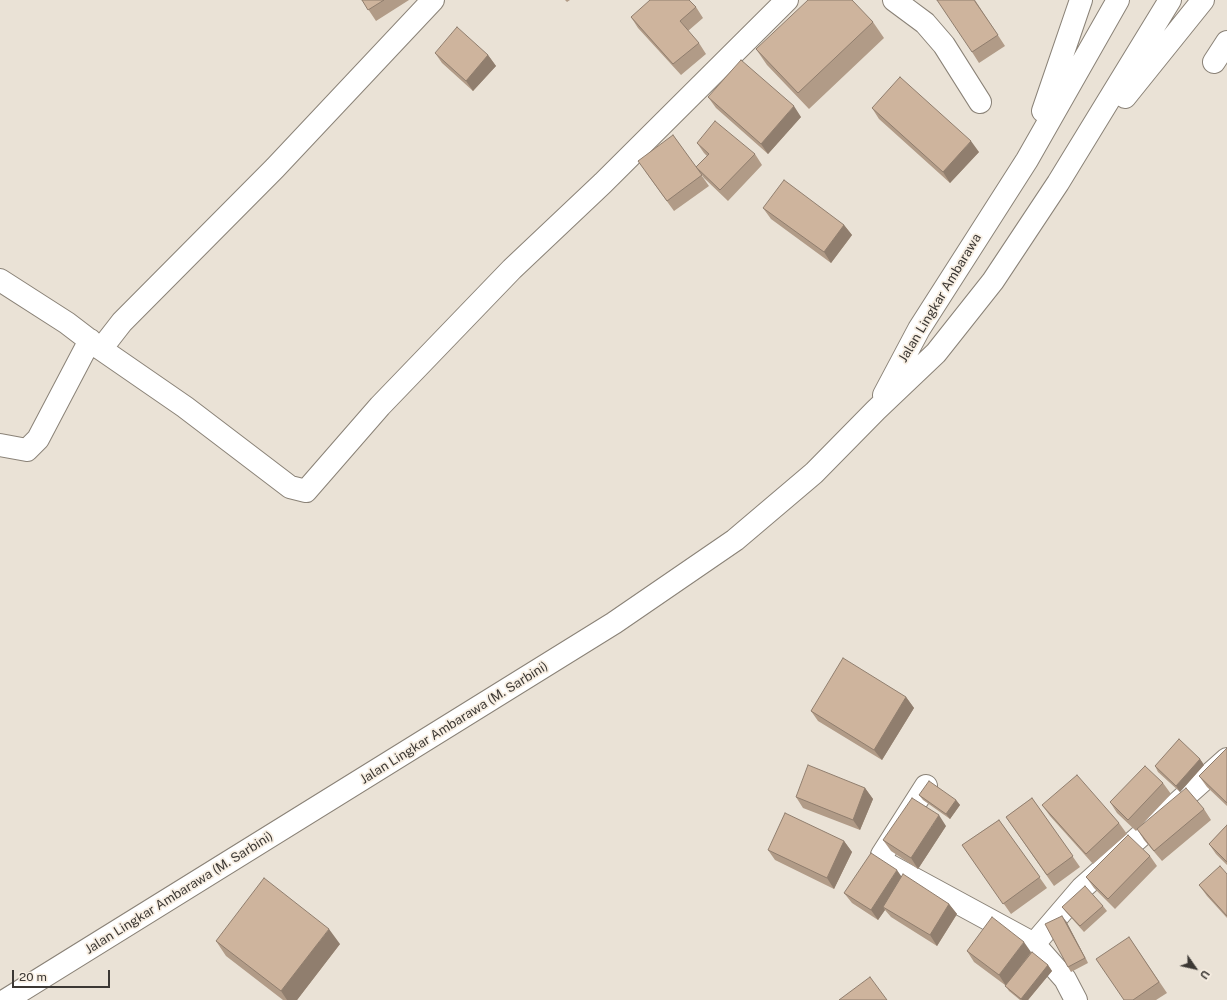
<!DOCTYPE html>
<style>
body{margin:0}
#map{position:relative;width:1227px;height:1000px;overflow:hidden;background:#eae2d6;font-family:"Public Sans",sans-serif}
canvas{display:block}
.north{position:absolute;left:1175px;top:948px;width:40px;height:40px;-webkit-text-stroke:3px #f8efe3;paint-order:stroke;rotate:124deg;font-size:11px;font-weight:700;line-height:16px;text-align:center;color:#3c3834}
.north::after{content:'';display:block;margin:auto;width:14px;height:18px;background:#3c3834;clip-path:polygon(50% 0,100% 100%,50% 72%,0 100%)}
.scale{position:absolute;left:12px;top:970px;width:98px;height:18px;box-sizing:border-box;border:2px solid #3c3834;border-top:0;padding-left:5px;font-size:12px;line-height:14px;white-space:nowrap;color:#3c3834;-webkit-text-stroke:3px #f8efe3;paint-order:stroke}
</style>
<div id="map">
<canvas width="1227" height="1000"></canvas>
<div class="north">U</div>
<div class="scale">20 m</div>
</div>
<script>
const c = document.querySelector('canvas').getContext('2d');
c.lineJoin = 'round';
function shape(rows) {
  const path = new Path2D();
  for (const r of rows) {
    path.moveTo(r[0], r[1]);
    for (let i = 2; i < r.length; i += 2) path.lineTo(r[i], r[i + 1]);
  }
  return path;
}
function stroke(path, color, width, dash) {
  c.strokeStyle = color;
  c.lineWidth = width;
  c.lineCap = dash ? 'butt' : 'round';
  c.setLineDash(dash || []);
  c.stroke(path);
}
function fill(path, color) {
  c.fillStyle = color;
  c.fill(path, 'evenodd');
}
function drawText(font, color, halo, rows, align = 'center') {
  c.font = font + ' "Public Sans",sans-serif';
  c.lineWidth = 3.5;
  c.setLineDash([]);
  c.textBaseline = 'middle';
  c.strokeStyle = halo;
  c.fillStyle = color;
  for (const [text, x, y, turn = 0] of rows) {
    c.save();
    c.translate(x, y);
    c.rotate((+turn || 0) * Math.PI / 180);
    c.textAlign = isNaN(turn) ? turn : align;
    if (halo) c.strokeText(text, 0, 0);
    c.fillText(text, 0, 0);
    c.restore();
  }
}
const street = shape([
 [894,0,925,23,944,45,980,102],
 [1214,62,1227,42],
 [0,280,67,323,101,349,122,322,275,168,433,0],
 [101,349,185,407,290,487,306,491,380,406,512,269,603,183,787,0],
 [0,445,27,450,38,439,90,340],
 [926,786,882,855,883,862,1034,944],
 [1076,1000,1065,979,1034,944,1082,888,1227,759]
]);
const highway = shape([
 [1125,97,1203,0],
 [1043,111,1081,0],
 [884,395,919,329,1027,160,1118,0],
 [6,1000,614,623,735,540,814,473,876,410,936,353,993,281,1058,183,1170,0]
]);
const wall = shape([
 [362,0,409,0,376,21],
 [565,0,570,0,567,2],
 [975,0,1005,46,979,63,972,52],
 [696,7,703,18,688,31,699,43,706,54,681,75,638,28,631,17],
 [873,22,884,38,809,109,767,65,756,49],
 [435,53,488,55,496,66,473,91,442,63],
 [708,97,801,117,768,154,716,108],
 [872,108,979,152,950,183,879,119],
 [673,135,709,186,674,211,645,171],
 [697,143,755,154,762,165,728,201,704,178,696,167,707,156,704,153],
 [763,208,844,225,852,235,831,263,771,219],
 [906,697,914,708,882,760,818,721,811,711],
 [1227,748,1227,806,1207,787,1199,776],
 [1200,759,1204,765,1180,792,1158,772,1155,766],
 [1163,783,1171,794,1136,831,1117,813,1110,802],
 [865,788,873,799,860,830,803,808,796,797],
 [919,795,956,800,960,805,950,819,923,800],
 [1032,798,1080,867,1054,886,1006,817],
 [1042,805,1119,823,1127,834,1093,864,1050,816],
 [1204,809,1211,820,1162,861,1144,840,1137,829],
 [999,820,1047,888,1011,914,962,845],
 [1227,825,1227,865,1216,854,1209,844],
 [946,826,918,869,891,851,883,840],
 [844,841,852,852,834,889,775,860,768,850],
 [1150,856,1157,866,1115,909,1094,888,1086,877],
 [1227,874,1227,918,1207,896,1199,885],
 [902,876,949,904,957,914,937,946,891,917,885,910,878,920,852,903,844,893],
 [1103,906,1107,911,1084,932,1066,912,1062,907],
 [1066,921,1088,963,1071,972,1068,967],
 [1129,937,1167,993,1156,1000,1124,1000],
 [216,941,340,944,297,1000,283,1000,226,956],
 [967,951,1031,952,1048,965,1052,971,1028,1000,1020,1000,1009,991,1005,985,974,962]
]);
const shadedWall = shape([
 [488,55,496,66,473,91,466,81],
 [794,106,801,117,768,154,761,144],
 [971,141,979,152,950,183,943,172],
 [844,225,852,235,831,263,824,252],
 [906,697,914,708,882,760,874,750],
 [1200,759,1204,765,1180,792,1176,786],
 [865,788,873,799,860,830,853,820],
 [956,800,960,805,950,819,946,814],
 [939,815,946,826,918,869,911,858],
 [844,841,852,852,834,889,827,878],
 [897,870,904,880,883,907,885,910,878,920,871,910],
 [949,904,957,914,937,946,930,935],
 [1062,916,1066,921,1088,963,1085,958],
 [329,929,340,944,297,1000,287,1000,281,991],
 [1024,942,1031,952,1006,986,999,975],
 [1048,965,1052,971,1028,1000,1022,1000,1021,999]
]);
const building = shape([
 [362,0,384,0,368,10,362,0],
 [650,0,689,0,696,7,680,21,699,43,673,64,631,17,650,0],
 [808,0,852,0,873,22,798,93,756,49,808,0],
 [937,0,974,0,998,35,972,52,937,0],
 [457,27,488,55,466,81,435,53,457,27],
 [741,60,794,106,761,144,708,97,741,60],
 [900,77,971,141,943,172,872,108,900,77],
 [715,121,755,154,720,190,696,167,709,154,697,143,715,121],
 [673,135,702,175,667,201,638,161,673,135],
 [784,180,844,225,824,252,763,208,784,180],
 [843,658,906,697,874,750,811,711,843,658],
 [1179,739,1200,759,1176,786,1155,766,1179,739],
 [1227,748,1227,803,1199,776,1227,748],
 [808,765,865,788,853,820,796,797,808,765],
 [1145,766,1163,783,1128,820,1110,802,1145,766],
 [1077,775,1119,823,1086,854,1042,805,1077,775],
 [929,781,956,800,946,814,919,795,929,781],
 [1186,788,1204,809,1154,851,1137,829,1186,788],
 [912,798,939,815,911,858,883,840,912,798],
 [1032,798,1073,856,1047,875,1006,817,1032,798],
 [785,813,844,841,827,878,768,850,785,813],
 [999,820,1040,877,1003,904,962,845,999,820],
 [1227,825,1227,862,1209,844,1227,825],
 [1128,835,1150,856,1108,899,1086,877,1128,835],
 [871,853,897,870,871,910,844,893,871,853],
 [1220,866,1227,874,1227,916,1199,885,1220,866],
 [903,874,949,904,930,935,883,907,903,874],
 [264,878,329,929,281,991,216,941,264,878],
 [1085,886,1103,906,1080,926,1062,907,1085,886],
 [1062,916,1085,958,1068,967,1045,924,1062,916],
 [992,917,1024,942,999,975,967,951,992,917],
 [1129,937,1159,982,1133,1000,1124,1000,1096,959,1129,937],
 [1032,952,1048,965,1021,999,1005,986,1032,952],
 [870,977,887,1000,839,1000,870,977]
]);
const streetNames = [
 ["Jalan Lingkar Ambarawa",940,298,-59],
 ["Jalan Lingkar Ambarawa (M. Sarbini)",454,723,-32],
 ["Jalan Lingkar Ambarawa (M. Sarbini)",179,893,-32]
];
stroke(street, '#8a8277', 24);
stroke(highway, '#8a8277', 24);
stroke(street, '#fff', 22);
stroke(highway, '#fff', 22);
fill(wall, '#b19b87');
fill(shadedWall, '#907e6e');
fill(building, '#ceb49d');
stroke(building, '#907e6e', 1);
drawText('13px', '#3c3834', '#f8efe3', streetNames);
</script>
